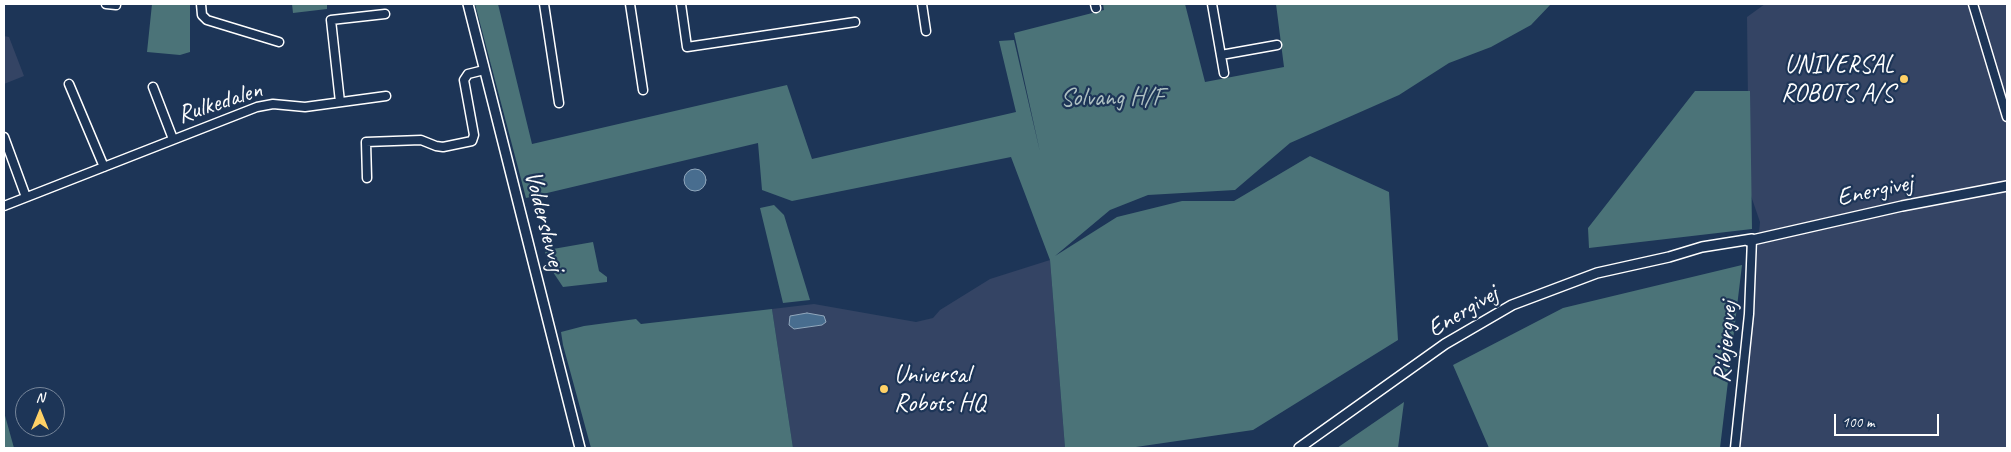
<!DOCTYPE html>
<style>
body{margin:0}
#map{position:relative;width:2011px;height:452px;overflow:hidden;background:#1d3557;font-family:Caveat,sans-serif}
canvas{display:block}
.frame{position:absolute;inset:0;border:5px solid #fff;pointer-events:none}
.north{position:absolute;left:15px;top:387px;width:50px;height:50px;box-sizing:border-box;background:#1d3557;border:1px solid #77869a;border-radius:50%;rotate:0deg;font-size:14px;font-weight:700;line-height:20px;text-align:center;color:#fff}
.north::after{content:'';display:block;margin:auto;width:18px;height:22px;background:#ffd166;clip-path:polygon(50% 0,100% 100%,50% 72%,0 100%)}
.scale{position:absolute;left:1834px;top:414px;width:105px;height:22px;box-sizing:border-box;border:2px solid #fff;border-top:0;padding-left:6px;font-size:15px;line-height:18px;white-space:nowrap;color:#fff;-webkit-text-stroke:4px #1d3557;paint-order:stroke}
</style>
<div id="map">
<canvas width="2011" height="452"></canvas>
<div class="frame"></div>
<div class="north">N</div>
<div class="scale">100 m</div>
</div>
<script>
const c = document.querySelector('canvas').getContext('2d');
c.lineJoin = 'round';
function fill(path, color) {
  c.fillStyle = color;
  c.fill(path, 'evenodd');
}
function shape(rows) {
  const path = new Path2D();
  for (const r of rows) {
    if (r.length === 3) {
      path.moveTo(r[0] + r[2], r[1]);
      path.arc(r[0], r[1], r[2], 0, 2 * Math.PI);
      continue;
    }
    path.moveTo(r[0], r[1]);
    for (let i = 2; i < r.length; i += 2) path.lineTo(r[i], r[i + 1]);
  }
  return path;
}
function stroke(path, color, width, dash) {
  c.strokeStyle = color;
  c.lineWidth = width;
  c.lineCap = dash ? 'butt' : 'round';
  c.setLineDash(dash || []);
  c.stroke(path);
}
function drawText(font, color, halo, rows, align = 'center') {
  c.font = font + ' Caveat,sans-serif';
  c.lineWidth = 4.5;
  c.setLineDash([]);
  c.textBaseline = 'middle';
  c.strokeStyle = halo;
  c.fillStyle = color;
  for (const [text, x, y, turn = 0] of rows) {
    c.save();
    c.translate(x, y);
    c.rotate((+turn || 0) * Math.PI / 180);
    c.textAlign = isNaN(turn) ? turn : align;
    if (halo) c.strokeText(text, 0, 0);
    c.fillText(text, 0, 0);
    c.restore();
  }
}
const built = shape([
 [1765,4,2007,4,2007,448,1739,448,1760,222,1749,190,1747,17],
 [4,36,9,37,24,76,4,84],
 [1050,260,1065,448,793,448,772,309,814,304,916,322,933,318,940,310,990,279]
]);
const green = shape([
 [152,4,190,4,190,52,180,55,147,52],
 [292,4,327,4,327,9,293,13],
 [475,4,498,4,532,144,787,85,812,159,1016,112,999,41,1014,40,1040,152,1014,33,1104,10,1103,4,1185,4,1205,82,1284,67,1276,4,1551,4,1531,25,1491,47,1449,63,1399,95,1290,143,1235,190,1148,195,1110,210,1055,256,1117,217,1182,201,1234,201,1310,156,1389,192,1398,340,1253,430,1129,448,1065,448,1050,260,1011,157,792,201,762,190,758,143,526,198],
 [1695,91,1750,91,1752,229,1589,248,1588,228],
 [774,205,784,215,810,300,783,303,760,208],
 [593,242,599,271,607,277,607,282,563,287,551,269,545,252,553,249],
 [1742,265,1720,448,1489,448,1453,365,1563,308],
 [772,309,793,448,591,448,563,345,561,332,584,326,636,319,641,324],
 [1404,402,1398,448,1337,448],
 [4,412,14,448,4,448]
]);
const water = shape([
 [695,180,11],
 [807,313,824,316,826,322,822,325,794,329,789,325,790,316,807,313]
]);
const minor = shape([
 [106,4,116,5],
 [201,4,202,15,207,20,279,42],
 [544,4,559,103],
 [630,4,643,90],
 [681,4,687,47,855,22],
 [922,4,926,31],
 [1095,4,1096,8],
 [1212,4,1224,73],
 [1973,4,2007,117],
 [1221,55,1277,45],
 [69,84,104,167],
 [153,87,173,139],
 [340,102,331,20,385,14],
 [4,137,26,197],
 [367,178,366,142,421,140,436,146,443,147,472,141,474,135,464,80,468,74,484,70],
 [4,206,257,107,273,104,305,107,386,96],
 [1735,448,1749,314,1752,239]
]);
const tertiary = shape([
 [468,4,580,448],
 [1748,241,1902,206,2007,186],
 [1299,448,1445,344,1512,305,1597,273,1669,257,1702,247,1752,239]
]);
const markers = [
 [1904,79,5,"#ffd166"],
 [884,389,5,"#ffd166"]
];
const poiNames = [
 ["UNIVERSAL",1894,65],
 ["ROBOTS A/S",1894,94],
 ["Universal",894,375,"left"],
 ["Robots HQ",894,404,"left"]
];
const parkNames = [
 ["Solvang H/F",1112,98]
];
const streetNames = [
 ["Rulkedalen",220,103,-18],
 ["Energivej",1875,191,-12],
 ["Volderslevvej",544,221,76],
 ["Energivej",1463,312,-31],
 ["Ribjergvej",1726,342,-85]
];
fill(built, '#344464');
fill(green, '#4b7378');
fill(water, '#486d8f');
stroke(water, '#91a7bc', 1);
stroke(minor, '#fff', 11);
stroke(tertiary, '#fff', 12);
stroke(minor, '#1d3557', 8);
stroke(tertiary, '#1d3557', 9);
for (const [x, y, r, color] of markers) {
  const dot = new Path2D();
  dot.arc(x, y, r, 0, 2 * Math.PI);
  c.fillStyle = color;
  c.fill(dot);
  stroke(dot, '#1d3557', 2);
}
drawText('25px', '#fff', '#1d3557', poiNames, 'right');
drawText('25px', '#aec0c2', '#1d3557', parkNames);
drawText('25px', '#fff', '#1d3557', streetNames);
</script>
